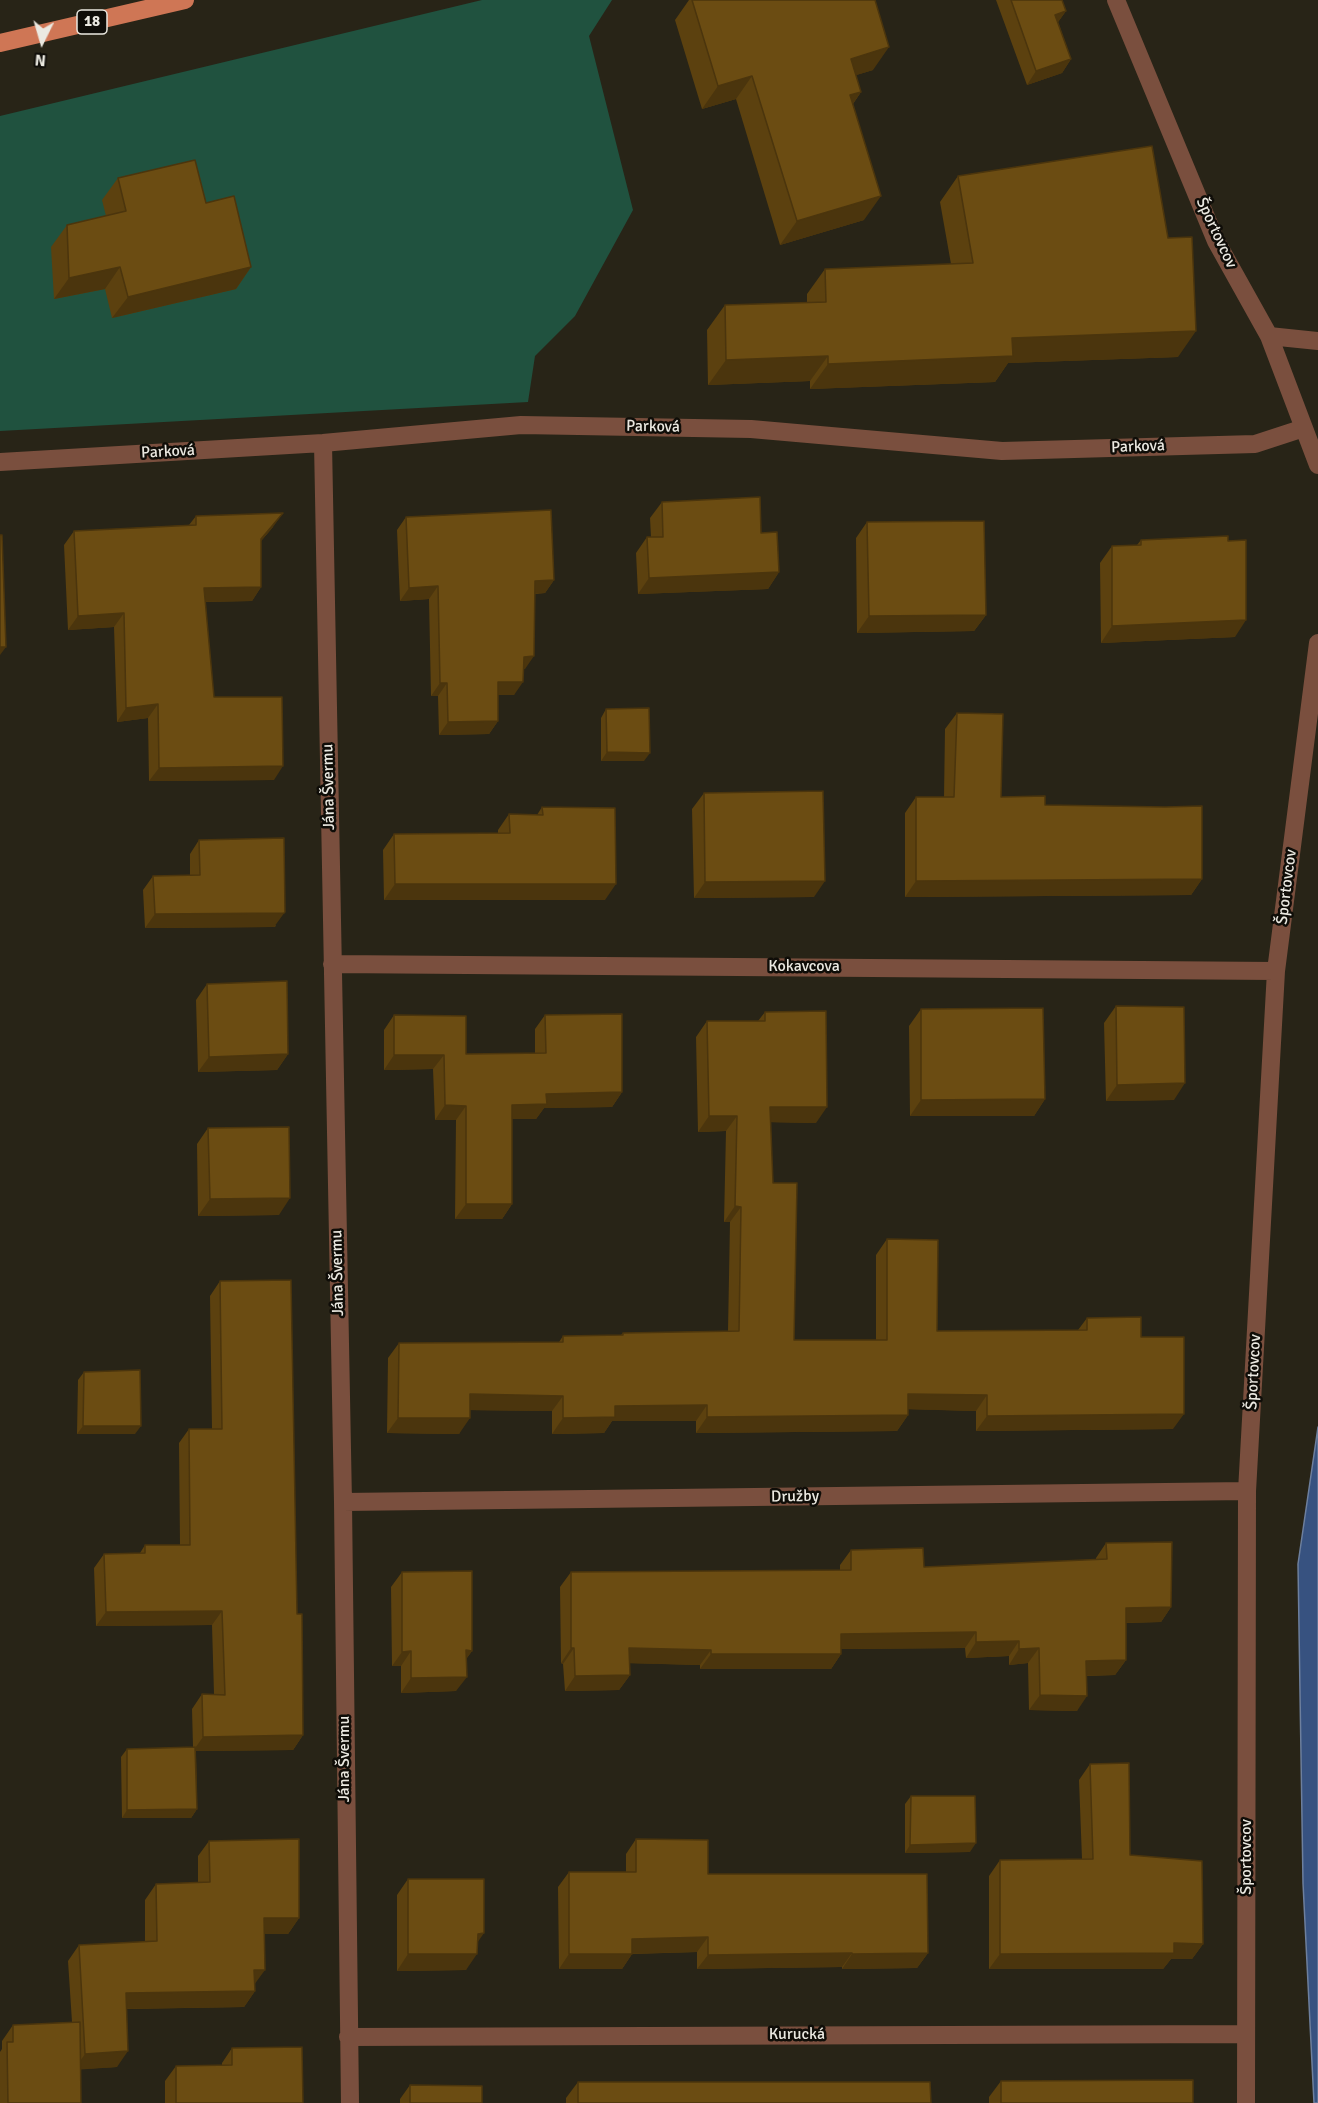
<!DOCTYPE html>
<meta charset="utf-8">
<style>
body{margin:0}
#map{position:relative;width:1318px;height:2103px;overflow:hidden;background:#282417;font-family:Signika,sans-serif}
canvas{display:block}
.north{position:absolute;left:12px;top:12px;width:60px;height:60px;-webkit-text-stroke:4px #0f0d08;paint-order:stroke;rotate:185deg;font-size:16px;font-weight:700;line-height:24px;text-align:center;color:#ebe9e1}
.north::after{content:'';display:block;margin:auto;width:21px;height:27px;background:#ebe9e1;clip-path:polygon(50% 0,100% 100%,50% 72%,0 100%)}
</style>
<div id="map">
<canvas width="1318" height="2103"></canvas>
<div class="north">N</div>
</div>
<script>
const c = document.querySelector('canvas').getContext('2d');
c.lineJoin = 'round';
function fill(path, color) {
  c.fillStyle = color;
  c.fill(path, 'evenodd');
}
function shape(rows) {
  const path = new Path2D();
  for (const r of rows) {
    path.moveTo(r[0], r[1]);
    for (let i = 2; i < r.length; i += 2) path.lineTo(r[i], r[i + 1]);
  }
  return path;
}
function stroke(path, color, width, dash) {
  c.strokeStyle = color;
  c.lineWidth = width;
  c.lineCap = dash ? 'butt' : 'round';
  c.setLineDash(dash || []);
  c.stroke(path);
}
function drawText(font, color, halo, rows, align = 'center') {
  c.font = font + ' Signika,sans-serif';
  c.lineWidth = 5;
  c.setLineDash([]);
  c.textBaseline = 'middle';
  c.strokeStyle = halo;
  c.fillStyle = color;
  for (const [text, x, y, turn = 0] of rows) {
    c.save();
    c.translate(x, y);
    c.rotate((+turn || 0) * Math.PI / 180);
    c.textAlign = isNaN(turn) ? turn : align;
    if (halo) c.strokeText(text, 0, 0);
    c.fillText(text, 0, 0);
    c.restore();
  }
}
const green = shape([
 [482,0,612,0,589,36,633,210,575,316,535,356,528,402,0,431,0,116]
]);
const water = shape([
 [1318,1427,1318,2103,1314,2103,1303,1883,1298,1564,1318,1427]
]);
const street = shape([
 [1116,0,1216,241,1269,336,1318,465],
 [1269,336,1318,341],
 [323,443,343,1502,350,2103],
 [0,462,323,443,521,425,751,429,1002,451,1255,444,1304,428],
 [332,964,1276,971],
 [343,1502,1247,1491],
 [348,2037,1246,2034],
 [1246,2103,1247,1491,1276,971,1318,643]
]);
const primary = shape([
 [0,43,185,0]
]);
const wall = shape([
 [689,0,875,0,873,70,856,75,861,92,853,104,864,220,780,245,736,99,702,109,675,20],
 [996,0,1062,0,1066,11,1058,22,1071,59,1062,73,1027,85],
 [958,176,1178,357,1008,363,995,382,810,389,810,381,708,385,707,330,725,305,807,303,807,294,825,269,951,264,940,202],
 [118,178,206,203,251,267,236,289,112,318,105,289,54,299,51,247,67,225,106,216,102,200],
 [662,502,761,533,779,572,768,589,638,594,636,553,647,537,651,537,650,518],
 [196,516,273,527,261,541,261,587,252,601,205,602,214,697,274,780,149,781,148,718,117,722,114,627,68,630,64,545,74,531,189,525],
 [406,517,554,580,545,593,535,594,525,669,523,669,514,695,498,695,498,721,489,734,439,735,438,696,431,696,429,599,400,601,397,530],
 [867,522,986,615,974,631,857,633,856,538],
 [1141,540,1228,541,1235,637,1101,643,1100,563,1112,546,1137,545],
 [606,709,644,761,601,761,601,718],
 [957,713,1001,797,1045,805,1202,879,1191,895,905,897,905,813,916,797,944,797,945,729],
 [704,793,814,897,694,898,692,809],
 [542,807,605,900,384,900,383,850,394,834,498,833,498,830,509,814,537,815],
 [199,840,276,926,274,927,145,928,143,890,153,876,190,875,190,854],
 [207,984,288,1054,277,1070,198,1072,196,1000],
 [1116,1006,1174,1100,1106,1101,1104,1023],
 [921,1009,1045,1099,1034,1116,910,1116,909,1026],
 [765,1012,816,1123,770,1122,773,1183,794,1340,876,1340,876,1255,887,1239,937,1331,1078,1330,1087,1318,1141,1337,1173,1429,976,1431,976,1411,908,1409,908,1415,897,1431,696,1433,696,1421,612,1421,604,1433,552,1434,552,1411,470,1410,459,1434,387,1433,388,1358,399,1343,559,1342,563,1336,621,1335,623,1333,728,1331,730,1222,724,1222,726,1131,698,1132,696,1037,707,1021,758,1021],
 [394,1015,466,1054,535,1054,535,1029,545,1015,622,1092,612,1107,544,1108,536,1119,512,1119,512,1204,502,1219,455,1219,456,1120,435,1120,433,1069,384,1070,384,1030],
 [208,1128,279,1215,198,1216,197,1144],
 [220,1281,297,1614,303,1735,293,1750,196,1751,197,1809,191,1818,122,1818,121,1757,127,1749,193,1747,192,1709,202,1694,214,1694,212,1625,96,1626,94,1568,104,1554,140,1553,145,1545,180,1545,179,1443,189,1429,212,1429,210,1296],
 [84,1372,135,1434,77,1434,78,1380],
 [1106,1543,1171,1607,1161,1622,1126,1623,1126,1660,1115,1675,1087,1676,1077,1711,1029,1710,1028,1663,1009,1665,1009,1656,966,1658,965,1648,841,1649,841,1654,831,1669,700,1669,700,1665,630,1663,630,1675,619,1690,565,1691,563,1664,561,1663,560,1587,571,1572,840,1570,840,1565,851,1550,924,1567,1096,1560,1096,1558],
 [402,1572,472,1651,466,1659,456,1691,401,1693,401,1666,392,1666,391,1587],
 [1090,1764,1130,1855,1203,1944,1192,1959,1171,1959,1163,1969,989,1969,989,1876,1000,1860,1082,1859,1079,1780],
 [911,1796,970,1852,905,1853,905,1804],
 [636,1839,708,1874,928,1953,917,1968,842,1969,842,1967,697,1969,697,1952,632,1954,622,1969,559,1969,558,1887,569,1872,626,1872,626,1854],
 [209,1841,299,1918,288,1934,264,1934,255,1984,255,1991,244,2007,127,2009,117,2067,81,2069,81,2103,0,2103,0,2052,2,2049,2,2041,13,2025,72,2022,68,1961,79,1945,145,1942,145,1900,156,1884,198,1883,198,1856],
 [408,1879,478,1942,466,1970,397,1971,397,1895],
 [232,2048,303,2103,165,2103,165,2081,176,2066,222,2065,222,2063],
 [1001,2081,1193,2103,989,2103,989,2097],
 [578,2082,931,2103,566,2103,566,2098],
 [410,2085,482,2103,400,2103,400,2099]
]);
const shadedWall = shape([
 [1066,11,1056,25,1055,15],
 [889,47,873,70,834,82,851,59],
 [1071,59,1062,73,1027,85,1036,71],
 [752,76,736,99,702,109,718,86],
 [861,92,845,115,850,95],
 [881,196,864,220,780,245,797,221],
 [120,267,105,289,54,299,69,278],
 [251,267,236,289,112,318,128,297],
 [1196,331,1178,357,1008,363,995,382,810,389,828,364,1012,338],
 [828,356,810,381,708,385,726,360],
 [283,513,273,527,251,553,261,539],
 [779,572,768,589,638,594,649,578],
 [554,580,545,593,526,594,535,581],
 [438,586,429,599,400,601,409,588],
 [261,587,252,601,194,602,204,588],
 [124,613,114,627,68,630,78,616],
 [986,615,974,631,857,633,869,616],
 [1246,620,1235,637,1101,643,1112,626],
 [0,647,6,647,0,655],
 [534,656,525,669,515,670,524,657],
 [498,682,523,682,514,695,489,695],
 [440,683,447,683,438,696,431,696],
 [158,704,148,718,117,722,126,708],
 [498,721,489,734,439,735,448,722],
 [607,752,650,753,644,761,601,761],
 [283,766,274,780,149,781,159,768],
 [1202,879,1191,895,905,897,916,881],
 [825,881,814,897,694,898,705,882],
 [395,884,616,884,605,900,384,900],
 [285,912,274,927,145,928,155,914],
 [288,1054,277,1070,198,1072,209,1057],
 [394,1055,444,1055,433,1069,384,1070],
 [1185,1083,1174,1100,1106,1101,1117,1085],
 [622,1092,612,1107,544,1108,536,1119,501,1119,512,1105,546,1094],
 [1045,1099,1034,1116,910,1116,921,1100],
 [445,1105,466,1106,456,1120,435,1120],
 [770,1107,827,1107,816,1123,759,1122],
 [709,1116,737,1116,726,1131,698,1132],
 [290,1198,279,1215,198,1216,210,1199],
 [466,1204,512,1204,502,1219,455,1219],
 [735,1206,741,1207,730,1222,724,1222],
 [470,1394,563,1396,552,1411,459,1410],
 [908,1394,987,1395,976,1411,897,1409],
 [707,1405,696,1421,612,1421,604,1433,552,1434,563,1418,615,1406],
 [1184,1414,1173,1429,976,1431,987,1416],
 [908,1415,897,1431,696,1433,707,1417],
 [398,1418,470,1418,459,1434,387,1433],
 [83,1426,141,1426,135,1434,77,1434],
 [1171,1607,1161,1622,1115,1623,1126,1608],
 [222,1611,212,1625,96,1626,106,1612],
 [976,1632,965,1648,831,1649,841,1634],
 [1019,1641,1009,1656,966,1658,976,1642],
 [571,1648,574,1648,563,1664,561,1663],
 [629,1648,711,1650,700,1665,619,1663],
 [1039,1648,1028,1663,1009,1665,1019,1649],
 [466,1650,472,1651,462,1665],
 [411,1651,401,1666,392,1666,402,1652],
 [711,1654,841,1654,831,1669,700,1669],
 [1126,1660,1115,1675,1076,1676,1086,1661],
 [630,1675,619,1690,565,1691,575,1676],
 [467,1677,456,1691,401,1693,411,1678],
 [1040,1695,1087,1696,1077,1711,1029,1710],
 [303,1735,293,1750,193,1751,203,1737],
 [197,1809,191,1818,122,1818,127,1810],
 [976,1843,970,1852,905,1853,910,1845],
 [264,1918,299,1918,288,1934,253,1934],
 [484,1933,473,1949,478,1934],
 [708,1937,697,1952,621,1954,632,1939],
 [1174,1943,1203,1944,1192,1959,1171,1959,1163,1969,989,1969,1000,1954],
 [852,1953,842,1967,697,1969,708,1955],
 [928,1953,917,1968,842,1969,852,1954],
 [408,1954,477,1954,466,1970,397,1971],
 [569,1954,632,1954,622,1969,559,1969],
 [254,1970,265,1970,254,1985],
 [255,1991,244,2007,115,2009,126,1993],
 [128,2051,117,2067,74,2070,85,2054]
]);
const building = shape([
 [692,0,875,0,889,47,851,59,861,92,850,95,881,196,797,221,752,76,718,86,692,0],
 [1011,0,1062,0,1066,11,1055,15,1071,59,1036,71,1011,0],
 [1152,146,1168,238,1192,237,1196,331,1012,338,1013,356,828,364,828,356,726,360,725,305,826,302,825,269,973,263,958,176,1152,146],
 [195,160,206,203,234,196,251,267,128,297,120,267,69,278,67,225,126,211,118,178,195,160],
 [760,497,761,533,777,532,779,572,649,578,647,537,663,537,662,502,760,497],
 [551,510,554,580,535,581,534,656,524,657,523,682,498,682,498,721,448,722,447,683,440,683,438,586,409,588,406,517,551,510],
 [283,513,261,539,261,587,204,588,214,697,282,697,283,766,159,768,158,704,126,708,124,613,78,616,74,531,196,525,196,516,283,513],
 [984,521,986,615,869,616,867,522,984,521],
 [0,535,2,535,6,647,0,647,0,535],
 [1228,536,1228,541,1246,540,1246,620,1112,626,1112,546,1141,545,1141,540,1228,536],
 [649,708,650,753,607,752,606,709,649,708],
 [957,713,1003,714,1001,797,1045,796,1045,805,1165,807,1202,806,1202,879,916,881,916,797,954,797,957,713],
 [823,791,825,881,705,882,704,793,823,791],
 [542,807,615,808,616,884,395,884,394,834,510,833,509,814,543,815,542,807],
 [284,838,285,912,284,913,155,914,153,876,200,875,199,840,284,838],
 [287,981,288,1054,209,1057,207,984,287,981],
 [1116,1006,1184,1007,1185,1083,1117,1085,1116,1006],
 [1043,1008,1045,1099,921,1100,921,1009,1043,1008],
 [826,1011,827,1107,770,1107,773,1183,797,1183,794,1340,887,1340,887,1239,938,1240,937,1331,1087,1330,1087,1318,1141,1317,1141,1337,1184,1337,1184,1414,987,1416,987,1395,908,1394,908,1415,707,1417,707,1405,615,1406,615,1417,563,1418,563,1396,470,1394,470,1418,398,1418,399,1343,563,1342,563,1336,623,1335,623,1333,739,1331,741,1207,735,1206,737,1116,709,1116,707,1021,765,1021,765,1012,826,1011],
 [622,1014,622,1092,546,1094,547,1104,512,1105,512,1204,466,1204,466,1106,445,1105,444,1055,394,1055,394,1015,466,1016,466,1054,546,1053,545,1015,622,1014],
 [289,1127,290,1198,210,1199,208,1128,289,1127],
 [291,1280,297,1614,302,1614,303,1735,203,1737,202,1694,225,1695,222,1611,106,1612,104,1554,145,1553,145,1545,190,1545,189,1429,222,1429,220,1281,291,1280],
 [140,1370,141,1426,83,1426,84,1372,140,1370],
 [1172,1542,1171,1607,1126,1608,1126,1660,1086,1661,1087,1696,1040,1695,1039,1648,1019,1649,1019,1641,976,1642,976,1632,841,1634,841,1654,711,1654,711,1650,629,1648,630,1675,575,1676,574,1648,571,1648,571,1572,851,1570,851,1550,923,1548,924,1567,1107,1559,1106,1543,1172,1542],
 [472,1571,472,1651,466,1650,467,1677,411,1678,411,1651,402,1652,402,1572,472,1571],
 [195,1747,197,1809,127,1810,127,1749,195,1747],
 [1129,1763,1130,1855,1202,1861,1203,1944,1174,1943,1174,1953,1000,1954,1000,1860,1093,1859,1090,1764,1129,1763],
 [911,1796,975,1796,976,1843,910,1845,911,1796],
 [299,1839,299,1918,264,1918,265,1970,254,1970,255,1991,126,1993,128,2051,85,2054,79,1945,157,1941,156,1884,210,1882,209,1841,299,1839],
 [636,1839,708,1840,708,1874,927,1874,928,1953,852,1954,852,1953,708,1955,708,1937,632,1939,632,1954,569,1954,569,1872,636,1872,636,1839],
 [408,1879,484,1879,484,1933,478,1934,477,1954,408,1954,408,1879],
 [80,2022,81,2103,8,2103,7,2042,13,2042,13,2025,80,2022],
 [302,2047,303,2103,176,2103,176,2066,232,2065,232,2048,302,2047],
 [1193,2080,1193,2103,1001,2103,1001,2081,1193,2080],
 [578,2082,930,2082,931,2103,578,2103,578,2082],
 [410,2085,482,2086,482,2103,410,2103,410,2085]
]);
const shields = [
 [92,22,30]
];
const shieldNames = [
 ["18",92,22]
];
const streetNames = [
 ["Športovcov",1216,233,65],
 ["Parková",653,427,1],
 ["Parková",1138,447,-2],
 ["Parková",168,452,-3],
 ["Jána Švermu",329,787,-91],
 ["Športovcov",1287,887,-83],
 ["Kokavcova",804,967],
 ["Jána Švermu",338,1273,-91],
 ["Športovcov",1254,1372,-87],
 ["Družby",795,1497,-1],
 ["Jána Švermu",345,1759,-90],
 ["Športovcov",1247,1857,-90],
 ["Kurucká",797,2035]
];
fill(green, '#20523f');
fill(water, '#375280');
stroke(water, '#6d7f9d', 1.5);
stroke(street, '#7a4f3e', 18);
stroke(primary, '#cf7655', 18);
fill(wall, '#5c410f');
fill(shadedWall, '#4b350d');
fill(building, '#6b4c12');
stroke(building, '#4b350d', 1.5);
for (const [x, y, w] of shields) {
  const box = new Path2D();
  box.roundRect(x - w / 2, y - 12, w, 24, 4.5);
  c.fillStyle = '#0f0d08';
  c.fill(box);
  stroke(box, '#ebe9e1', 1.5);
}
drawText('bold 15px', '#ebe9e1', null, shieldNames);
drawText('16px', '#ebe9e1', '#0f0d08', streetNames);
</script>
